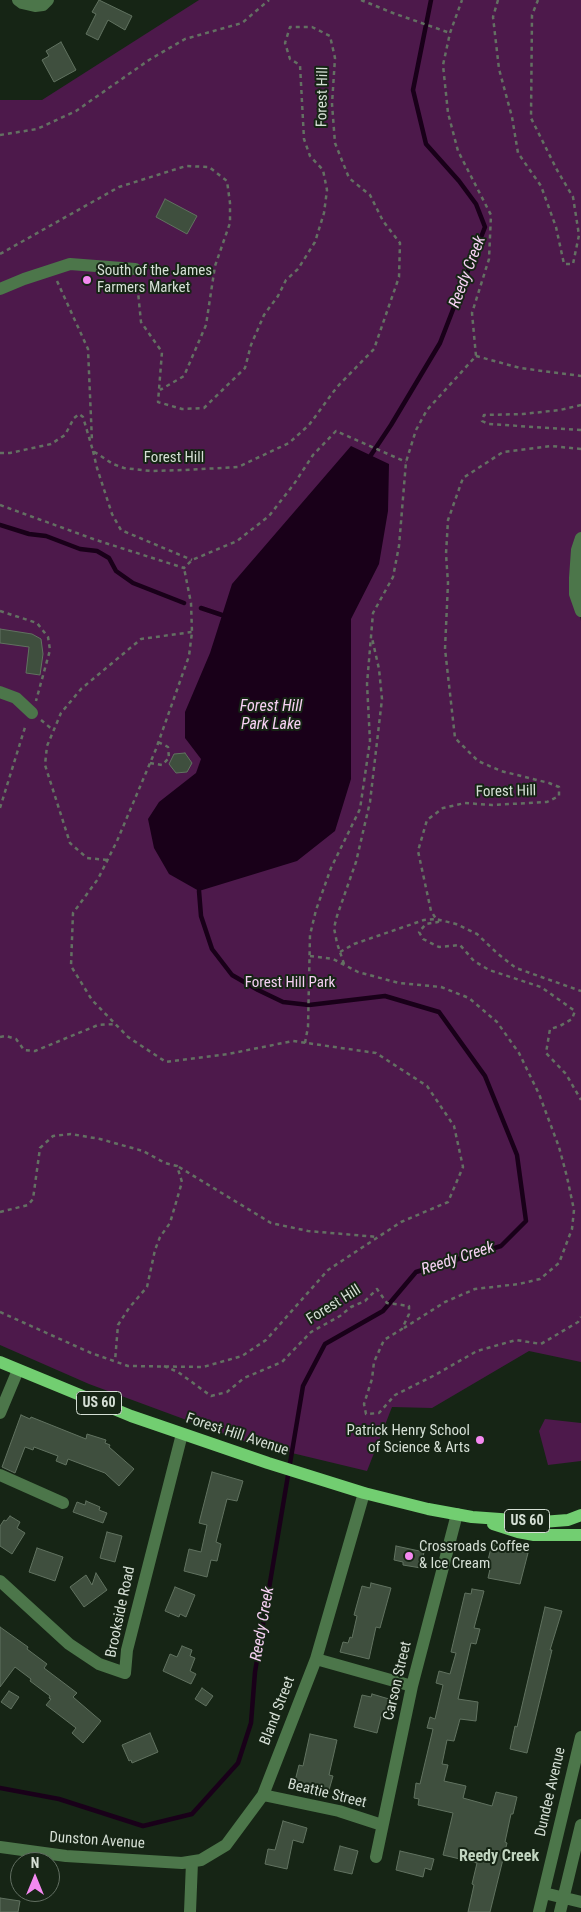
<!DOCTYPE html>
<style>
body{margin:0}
#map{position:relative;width:581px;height:1912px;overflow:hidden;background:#162515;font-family:"Roboto Condensed",sans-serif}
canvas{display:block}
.north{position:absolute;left:10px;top:1852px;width:50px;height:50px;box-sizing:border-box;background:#162515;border:1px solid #626f62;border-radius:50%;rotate:0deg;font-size:14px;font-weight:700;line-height:20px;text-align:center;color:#d5dfd5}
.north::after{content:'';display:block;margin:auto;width:18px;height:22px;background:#f489f0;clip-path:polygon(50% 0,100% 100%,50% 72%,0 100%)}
</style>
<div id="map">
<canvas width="581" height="1912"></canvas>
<div class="north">N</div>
</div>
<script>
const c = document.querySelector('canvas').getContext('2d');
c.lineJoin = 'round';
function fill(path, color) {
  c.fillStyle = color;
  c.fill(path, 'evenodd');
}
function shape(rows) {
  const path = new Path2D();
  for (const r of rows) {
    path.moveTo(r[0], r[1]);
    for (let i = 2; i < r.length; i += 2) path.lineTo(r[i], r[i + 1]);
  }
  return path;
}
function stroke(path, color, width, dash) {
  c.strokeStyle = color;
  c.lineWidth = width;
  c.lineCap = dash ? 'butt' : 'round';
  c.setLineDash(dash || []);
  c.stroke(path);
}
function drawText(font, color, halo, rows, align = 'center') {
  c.font = font + ' "Roboto Condensed",sans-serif';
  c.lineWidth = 4;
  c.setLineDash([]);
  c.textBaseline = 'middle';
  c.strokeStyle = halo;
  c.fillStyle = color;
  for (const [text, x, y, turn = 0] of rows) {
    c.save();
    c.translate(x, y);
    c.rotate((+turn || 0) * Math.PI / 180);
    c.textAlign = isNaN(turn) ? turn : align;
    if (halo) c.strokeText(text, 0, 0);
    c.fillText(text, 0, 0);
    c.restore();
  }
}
const green = shape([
 [199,0,581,0,581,539,574,584,581,621,581,1362,529,1351,432,1408,392,1407,367,1471,246,1442,89,1384,0,1345,0,100,42,100],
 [545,1419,581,1423,581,1461,548,1465,539,1431]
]);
const water = shape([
 [351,446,389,464,388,511,379,564,351,619,351,779,335,831,297,861,199,891,169,874,154,848,148,819,159,802,196,773,201,759,185,738,185,712,210,653,232,584]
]);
const stream = shape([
 [371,455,391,425,440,343,485,227,476,204,459,181,426,144,413,90,431,0],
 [0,525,29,534,46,536,80,549,97,551,109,558,116,571,133,583,184,603],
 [201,608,222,615],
 [0,1788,59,1799,143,1826,192,1814,238,1763,251,1723,255,1672,303,1386,325,1344,383,1311,416,1272,501,1246,526,1221,517,1155,485,1076,439,1012,385,996,309,1005,283,1002,258,990,232,975,212,949,201,916,199,891]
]);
const building = shape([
 [99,0,132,16,125,30,108,20,98,40,86,34,96,14,92,12,99,0],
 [61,42,76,70,54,82,42,60,49,56,46,51,61,42],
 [165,199,197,216,187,234,156,217,165,199],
 [0,629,32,634,41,639,43,654,40,675,26,673,29,647,0,643,0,629],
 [185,753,192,763,187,772,176,773,169,764,174,754,185,753],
 [21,1415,30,1419,31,1417,86,1439,87,1434,106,1440,105,1443,110,1445,109,1447,134,1469,119,1486,105,1473,68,1459,66,1465,56,1461,58,1456,34,1447,33,1450,25,1447,15,1473,2,1467,21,1415],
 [212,1472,243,1481,237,1501,227,1499,216,1542,221,1544,217,1561,211,1560,207,1577,184,1571,189,1549,201,1552,207,1525,199,1523,212,1472],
 [86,1501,100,1507,99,1510,107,1513,103,1523,73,1512,77,1502,85,1505,86,1501],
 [10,1516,20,1522,17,1528,25,1533,12,1554,0,1546,0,1526,4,1520,6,1521,10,1516],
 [107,1532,122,1536,115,1562,100,1558,107,1532],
 [492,1544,528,1553,520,1584,488,1578,490,1569,486,1568,492,1544],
 [396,1546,424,1552,421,1568,403,1565,403,1562,394,1560,396,1546],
 [37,1548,63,1557,55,1581,29,1572,37,1548],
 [96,1573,107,1590,84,1607,70,1587,86,1575,92,1585,96,1573],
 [371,1583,391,1588,380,1628,376,1627,369,1659,340,1652,343,1642,348,1643,350,1637,352,1638,357,1616,354,1615,362,1586,370,1588,371,1583],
 [175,1587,195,1595,186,1617,180,1614,179,1617,165,1611,175,1587],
 [472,1589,484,1591,474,1628,480,1629,476,1644,471,1643,458,1699,478,1702,476,1721,460,1719,454,1741,447,1740,442,1764,448,1765,444,1781,466,1786,463,1798,492,1806,496,1792,517,1797,513,1814,511,1814,505,1842,507,1843,490,1912,468,1912,474,1885,472,1884,477,1863,443,1855,453,1813,418,1805,419,1799,414,1798,416,1783,420,1784,433,1729,427,1728,430,1717,435,1719,443,1685,436,1683,439,1671,450,1674,456,1653,451,1652,465,1593,471,1594,472,1589],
 [545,1607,562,1611,550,1650,552,1650,527,1753,510,1749,515,1726,517,1727,545,1607],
 [0,1627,28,1647,27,1649,47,1664,44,1668,77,1693,73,1697,101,1721,83,1743,72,1733,76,1728,46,1705,51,1699,49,1698,50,1696,30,1681,31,1679,15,1667,0,1687,0,1627],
 [182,1646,192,1650,190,1656,195,1658,190,1671,196,1674,191,1684,163,1671,170,1654,177,1657,182,1646],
 [202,1688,213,1696,206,1706,195,1699,202,1688],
 [9,1691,19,1697,11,1709,1,1702,9,1691],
 [372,1694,389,1699,386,1714,382,1713,377,1733,354,1727,362,1695,371,1697,372,1694],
 [150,1733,158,1752,132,1763,131,1760,129,1761,122,1745,150,1733],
 [310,1734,337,1740,329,1775,333,1776,329,1790,308,1784,307,1789,296,1786,297,1781,295,1781,299,1765,303,1766,310,1734],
 [283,1821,307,1828,303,1843,293,1840,287,1869,265,1864,268,1849,275,1850,283,1821],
 [340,1846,358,1851,352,1874,334,1870,340,1846],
 [400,1851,434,1859,431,1870,425,1868,423,1877,396,1870,400,1851],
 [0,1898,20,1901,18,1912,0,1912,0,1898]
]);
const path = shape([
 [361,0,393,13,450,33],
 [498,0,493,17,499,69,512,117,518,153,541,186,556,227,564,264,573,264,579,235,573,197,557,170,531,118,532,15,538,0],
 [0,135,37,129,76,111,149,60,185,39,242,23,269,0],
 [0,254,119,187,186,166,209,167,227,181,230,203,230,223,215,266,206,325,184,376,160,390],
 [57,281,88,349,92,441],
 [476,356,520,368,581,376],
 [581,405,560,410,523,414,484,415,482,421,488,424,581,430],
 [581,449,551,446,503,452,463,478,448,520,446,554,448,583,445,649,455,738,478,761,501,771,549,783,559,787,559,796,547,802,492,805,465,803,443,808,427,820,418,851,431,911,438,922,426,924,419,932,423,939,439,947,460,945,474,961,489,970,541,987,575,1011,572,1019,560,1026,550,1029,546,1053,566,1074,581,1100],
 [93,451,97,468,112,514,121,530,192,560],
 [0,453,10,453,51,444,65,435,74,418,79,414,83,417,93,451,113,464,124,468,151,471,185,470,238,467,289,443,309,425,337,387,374,349,399,277,400,243,383,221,370,195,349,178,335,143,332,104,335,58,330,36,312,27,290,27,285,43,290,59,300,65,304,139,310,156,323,170,327,190,324,213,315,242,298,269,286,280,278,296,264,315,251,345,245,368,204,408,182,409,158,402,162,352,141,322,137,282],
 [0,505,96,540,184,568,192,560,237,541,269,516,294,484,313,455,336,431,406,462],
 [0,611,37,623,48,637,50,650,36,701],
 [41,720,53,730],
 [150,763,162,765,169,758,168,747,158,742],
 [0,808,26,724],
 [107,860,87,858,70,843,45,765,47,746,61,713,81,689,141,639,192,632],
 [340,952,354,944,424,920,436,919,456,924,477,934,498,954,516,968,581,991],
 [310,956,333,959,358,972,399,983,441,987,469,998,497,1022,519,1053,539,1094,559,1147,567,1177,574,1210,572,1229,559,1263,540,1279,519,1284,475,1289,445,1302,404,1328],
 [344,964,337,943,334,928,337,916,356,862,370,802,382,699,379,669,372,638],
 [0,1037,6,1036,16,1039,24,1050,35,1051,98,1025,115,1024],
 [305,1043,308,1027,310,935,316,910,331,868,360,809,370,741,367,684,373,613,393,577,399,546,406,462,416,430,427,410,476,356,472,313,489,259,491,215,458,151,448,113,443,65,450,33,462,0],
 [179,1167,271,1223,308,1231,378,1237],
 [0,1212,28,1205,33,1199,40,1148,53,1136,71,1134,100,1139,143,1151,165,1163,177,1166,182,1182,170,1223,160,1237,155,1250,147,1287,129,1308,118,1325,115,1361],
 [0,1312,91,1353,128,1366,203,1367,242,1356,266,1340,328,1270,401,1222,448,1202,463,1167,454,1126,427,1086,376,1053,293,1041,228,1054,166,1062,128,1037,92,1000,71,966,73,913,98,879,117,841,156,749,189,656,192,632,191,603,184,568],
 [164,1366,178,1372,211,1396,227,1392,244,1378,282,1362,311,1332,340,1316,351,1307,365,1301,377,1289,387,1303,409,1306,409,1314,402,1329,384,1340,374,1362,372,1379,364,1404,366,1414,379,1413,395,1395,435,1375,477,1351,516,1340,541,1344,578,1322,581,1317]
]);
const minor = shape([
 [18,0,22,3,35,6,43,5,48,0],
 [0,289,24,279,70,264,135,269],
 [581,538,577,550,575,578,575,594,581,611],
 [0,692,16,698,32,713],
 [0,1413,18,1370],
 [0,1475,63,1503],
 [0,1581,69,1644,99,1664,125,1673,127,1650,182,1434],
 [316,1659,412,1686],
 [263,1795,339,1811,382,1825],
 [0,1847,66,1856,182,1863,201,1860,226,1845,263,1795,316,1659,364,1493],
 [376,1857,412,1686,457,1514],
 [544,1893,581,1902],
 [190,1912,192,1862],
 [539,1912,581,1737],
 [560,1912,581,1825]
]);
const major = shape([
 [0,1362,131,1416,268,1463,364,1493,428,1509,472,1517,542,1522,568,1520,581,1515],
 [493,1524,518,1532,534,1535,581,1535]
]);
const markers = [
 [87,280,5,"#f489f0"],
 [480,1440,5,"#f489f0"],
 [409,1556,5,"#f489f0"]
];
const shields = [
 [99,1403,45],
 [527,1521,45]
];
const shieldNames = [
 ["US 60",99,1403],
 ["US 60",527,1521]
];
const streetNames = [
 ["Forest Hill",323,97,-89],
 ["Forest Hill",174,458],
 ["Forest Hill",506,792,-1],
 ["Forest Hill",334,1305,-32],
 ["Forest Hill Avenue",237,1435,18],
 ["Brookside Road",121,1612,-78],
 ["Carson Street",398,1681,-77],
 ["Bland Street",278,1711,-69],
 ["Dundee Avenue",551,1792,-77],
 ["Beattie Street",327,1794,14],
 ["Dunston Avenue",97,1841,4]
];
const poiNames = [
 ["South of the James",97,271],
 ["Farmers Market",97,288],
 ["Patrick Henry School",470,1431,"right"],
 ["of Science & Arts",470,1448,"right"],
 ["Crossroads Coffee",419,1547],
 ["& Ice Cream",419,1564]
];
const parkNames = [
 ["Forest Hill Park",290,983]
];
const waterNames = [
 ["Reedy Creek",468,272,-69],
 ["Forest Hill",271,707],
 ["Park Lake",271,725],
 ["Reedy Creek",458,1259,-18],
 ["Reedy Creek",263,1624,-80]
];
const neighbourhoodNames = [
 ["Reedy Creek",499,1857]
];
fill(green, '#4d194b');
fill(water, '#190019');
stroke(stream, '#190019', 4.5);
fill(building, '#3f4f3e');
stroke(building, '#617260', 1);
stroke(path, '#637062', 2.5, [4, 4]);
stroke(minor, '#4c764a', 12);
stroke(major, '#72ce71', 12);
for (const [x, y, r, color] of markers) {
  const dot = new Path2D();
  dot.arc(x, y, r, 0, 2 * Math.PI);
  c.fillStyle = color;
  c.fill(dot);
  stroke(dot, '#162515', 2);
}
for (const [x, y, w] of shields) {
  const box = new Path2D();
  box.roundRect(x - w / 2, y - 11.5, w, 23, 4);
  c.fillStyle = '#162515';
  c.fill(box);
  stroke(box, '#d5dfd5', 1);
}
drawText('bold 14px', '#d5dfd5', null, shieldNames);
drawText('15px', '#d5dfd5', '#162515', streetNames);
drawText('15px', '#d5dfd5', '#162515', poiNames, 'left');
drawText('15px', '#f4cff2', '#162515', parkNames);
drawText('italic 16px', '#f7d1f4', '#162515', waterNames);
drawText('bold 16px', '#c1d5c0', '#162515', neighbourhoodNames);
</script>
